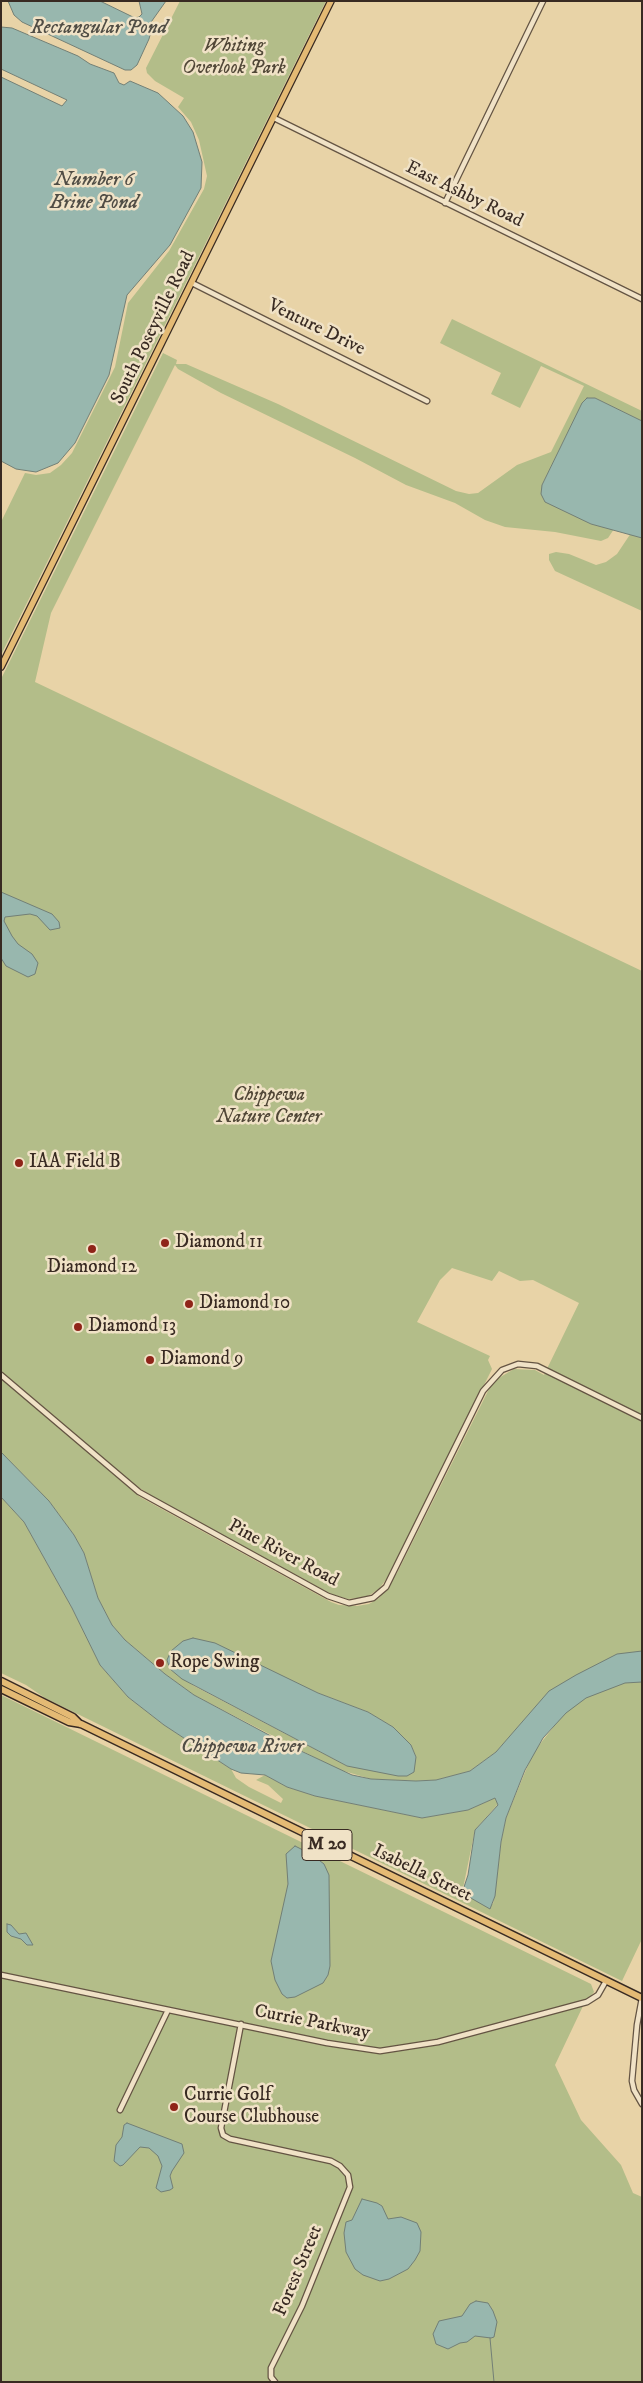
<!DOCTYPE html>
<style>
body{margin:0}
#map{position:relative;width:643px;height:2383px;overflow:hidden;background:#e8d3a7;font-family:"IM FELL DW Pica",serif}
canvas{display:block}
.frame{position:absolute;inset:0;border:2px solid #382a22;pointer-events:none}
</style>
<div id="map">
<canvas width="643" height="2383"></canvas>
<div class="frame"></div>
</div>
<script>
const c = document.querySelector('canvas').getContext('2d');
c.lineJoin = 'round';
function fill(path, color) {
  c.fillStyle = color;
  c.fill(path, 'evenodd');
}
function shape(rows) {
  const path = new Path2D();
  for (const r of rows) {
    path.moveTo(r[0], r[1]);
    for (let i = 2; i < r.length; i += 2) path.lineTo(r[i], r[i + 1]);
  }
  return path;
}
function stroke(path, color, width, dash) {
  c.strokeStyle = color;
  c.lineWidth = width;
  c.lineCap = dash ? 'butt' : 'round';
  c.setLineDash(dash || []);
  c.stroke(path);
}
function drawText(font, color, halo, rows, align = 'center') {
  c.font = font + ' "IM FELL DW Pica",serif';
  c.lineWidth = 5;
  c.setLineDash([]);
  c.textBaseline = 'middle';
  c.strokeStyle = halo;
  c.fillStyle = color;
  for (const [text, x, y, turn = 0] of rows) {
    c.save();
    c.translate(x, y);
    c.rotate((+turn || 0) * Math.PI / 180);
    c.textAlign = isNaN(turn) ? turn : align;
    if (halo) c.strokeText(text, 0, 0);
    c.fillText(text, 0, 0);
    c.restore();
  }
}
const green = shape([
 [180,1,326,1,1,655,1,522,25,473,36,475,50,473,61,465,72,453,115,367,128,303,169,251,204,189,207,176,199,140,191,122,178,107,184,98,155,81,147,73,146,68],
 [452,319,642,411,642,421,595,398,576,416,542,485,591,524,614,529,608,538,601,541,555,532,505,527,485,520,455,503,406,485,355,458,221,393,178,369,175,365,51,613,35,682,642,971,642,1939,622,1981,45,1698,26,1685,1,1673,1,1497,24,1522,72,1608,100,1665,128,1697,164,1725,231,1769,236,1778,249,1787,281,1803,283,1799,268,1785,256,1780,265,1775,287,1787,315,1796,422,1818,468,1810,495,1798,498,1804,475,1830,462,1893,493,1904,501,1842,506,1818,533,1753,558,1721,544,1698,496,1752,470,1771,436,1780,416,1781,371,1779,337,1769,194,1695,165,1674,125,1640,112,1625,98,1598,84,1553,74,1535,49,1501,1,1452,1,1378,140,1497,331,1602,339,1605,357,1606,369,1604,379,1598,397,1573,491,1385,497,1379,514,1369,535,1370,544,1375,579,1303,533,1280,520,1281,499,1271,492,1281,452,1268,440,1280,417,1322,490,1356,488,1360,492,1369,390,1574,379,1589,368,1596,358,1598,348,1599,333,1595,155,1498,135,1485,1,1371,1,679,163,353,177,360,176,364,186,364,278,404,456,491,469,494,478,493,517,465,551,452,584,386,541,366,520,408,491,394,501,373,440,343],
 [170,1669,280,1676,318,1693,368,1712,393,1727,411,1745,416,1757,347,1766,194,1686],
 [631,533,642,538,642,611,555,571,549,560,549,554,556,552,569,554,596,565,606,562,617,554],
 [1,1695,591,1984,594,1992,583,2006,555,2065,581,2120,621,2165,633,2193,642,2197,642,2382,1,2382]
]);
const water = shape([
 [8,1,100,1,135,18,139,17,142,14,139,1,166,1,149,25,151,31,149,39,137,65,131,70,125,70,22,22,14,15,8,1],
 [1,27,12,28,78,56,90,64,114,73,119,83,124,85,130,81,158,93,183,116,193,132,202,162,201,188,170,245,127,295,109,375,75,443,58,463,36,472,16,469,1,461,1,77,62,106,67,100,1,69,1,27],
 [587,398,595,398,642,421,642,538,591,524,545,502,541,494,542,485,582,403,587,398],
 [1,892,52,914,59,922,60,928,50,930,37,916,30,914,5,917,4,921,12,936,18,944,32,954,38,963,35,974,28,977,6,966,1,958,1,892],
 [1,1452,49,1501,74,1535,84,1553,98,1598,112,1625,125,1640,165,1674,194,1695,284,1743,352,1775,371,1779,416,1781,436,1780,470,1771,496,1752,549,1691,576,1675,617,1654,642,1651,642,1682,625,1683,586,1698,566,1713,543,1738,525,1770,506,1818,501,1842,495,1896,490,1909,462,1893,468,1875,475,1830,498,1805,495,1798,468,1810,422,1818,315,1796,287,1787,265,1775,241,1773,231,1769,164,1725,128,1697,100,1665,72,1608,24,1522,1,1497,1,1452],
 [193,1638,215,1643,318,1693,368,1712,393,1727,411,1745,416,1757,414,1772,407,1776,398,1776,347,1766,182,1679,170,1669,167,1660,171,1651,183,1641,193,1638],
 [295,1846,311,1854,324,1864,329,1875,330,1966,328,1975,323,1983,295,1997,287,1998,282,1994,275,1980,271,1961,288,1884,286,1854,295,1846],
 [7,1924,11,1925,19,1934,26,1933,33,1945,27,1945,21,1939,11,1936,7,1932,7,1924],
 [127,2123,182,2144,184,2153,172,2171,170,2176,173,2188,170,2190,161,2192,156,2188,162,2166,158,2156,149,2148,140,2147,123,2165,120,2166,114,2161,116,2145,122,2137,124,2125,127,2123],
 [362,2199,377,2203,382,2206,388,2219,401,2217,417,2223,421,2232,420,2251,415,2260,408,2269,389,2279,380,2281,363,2275,355,2269,346,2252,344,2233,346,2222,352,2220,362,2199],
 [476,2301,488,2303,493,2311,497,2322,494,2337,491,2338,475,2336,467,2342,460,2343,448,2349,436,2344,433,2334,439,2321,462,2316,470,2304,476,2301]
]);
const stream = shape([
 [490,2338,494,2382]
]);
const minor = shape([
 [274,118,642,299],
 [445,203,543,1],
 [192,283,427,401],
 [1,1375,139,1492,328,1596,349,1603,373,1598,386,1587,483,1391,502,1370,518,1364,537,1366,642,1418],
 [1,1975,327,2043,380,2051,438,2042,587,2002,598,1995,606,1981],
 [642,1998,637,2025,632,2081,634,2090,642,2104],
 [241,2024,221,2128,223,2135,230,2139,331,2161,340,2166,348,2175,350,2187,302,2306,271,2368,271,2377,275,2382],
 [120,2110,168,2010]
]);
const major = shape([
 [1,667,331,1]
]);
const highway = shape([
 [1,1681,73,1717,80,1724],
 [1,1689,69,1722,81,1724,642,1998]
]);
const markers = [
 [19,1163,5,"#8f2418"],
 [165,1243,5,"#8f2418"],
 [92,1249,5,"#8f2418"],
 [189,1304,5,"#8f2418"],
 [78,1327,5,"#8f2418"],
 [150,1360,5,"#8f2418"],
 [160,1663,5,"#8f2418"],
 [174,2107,5,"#8f2418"]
];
const shields = [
 [327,1845,50]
];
const shieldNames = [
 ["M 20",327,1845]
];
const parkNames = [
 ["Whiting",234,47],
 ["Overlook Park",234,69],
 ["Chippewa",269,1096],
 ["Nature Center",269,1118]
];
const streetNames = [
 ["East Ashby Road",464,195,26],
 ["South Poseyville Road",154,328,-64],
 ["Venture Drive",316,328,26],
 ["Pine River Road",283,1554,28],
 ["Isabella Street",422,1874,26],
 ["Currie Parkway",312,2023,11],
 ["Forest Street",299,2271,-67]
];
const poiNames = [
 ["IAA Field B",29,1163],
 ["Diamond 11",175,1243],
 ["Diamond 12",92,1268,"center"],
 ["Diamond 10",199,1304],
 ["Diamond 13",88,1327],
 ["Diamond 9",160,1360],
 ["Rope Swing",170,1663],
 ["Currie Golf",184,2096],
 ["Course Clubhouse",184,2118]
];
const waterNames = [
 ["Rectangular Pond",99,29],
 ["Number 6",94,181],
 ["Brine Pond",94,204],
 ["Chippewa River",242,1748]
];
fill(green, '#b3bd89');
fill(water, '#98b7ae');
stroke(water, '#727f76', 1);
stroke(stream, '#727f76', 1);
stroke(minor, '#645443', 7);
stroke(major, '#382a22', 8);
stroke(highway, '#382a22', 9);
stroke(minor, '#f0e2c6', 4.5);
stroke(major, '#e4ba74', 5.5);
stroke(highway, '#e4ba74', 6);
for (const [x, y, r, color] of markers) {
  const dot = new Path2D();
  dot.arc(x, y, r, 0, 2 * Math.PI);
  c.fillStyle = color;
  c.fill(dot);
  stroke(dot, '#f0e2c6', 2);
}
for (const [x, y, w] of shields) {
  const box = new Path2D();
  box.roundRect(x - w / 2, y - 15.5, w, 31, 4);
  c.fillStyle = '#f0e2c6';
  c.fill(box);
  stroke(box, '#382a22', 1);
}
drawText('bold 18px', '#382a22', null, shieldNames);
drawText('italic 19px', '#514737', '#f0e2c6', parkNames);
drawText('19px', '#382a22', '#f0e2c6', streetNames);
drawText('19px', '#382a22', '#f0e2c6', poiNames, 'left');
drawText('italic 20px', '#504d45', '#f0e2c6', waterNames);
</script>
